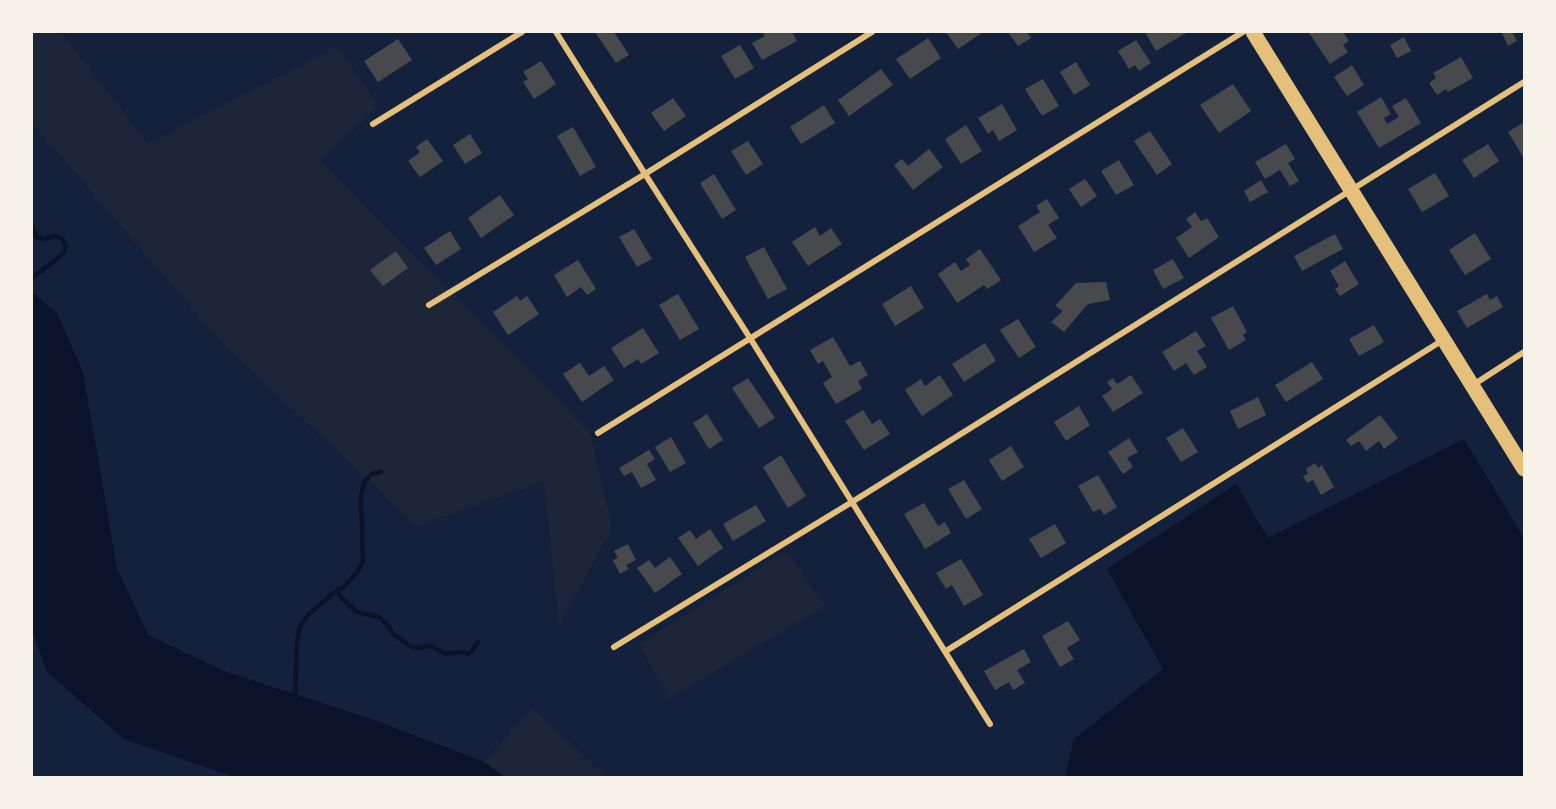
<!DOCTYPE html>
<style>
body{margin:0}
#map{position:relative;width:1556px;height:809px;overflow:hidden;background:#14213d;font-family:"Varela Round",sans-serif}
canvas{display:block}
.frame{position:absolute;inset:0;border:33px solid #f6f1e7;pointer-events:none}
</style>
<div id="map">
<canvas width="1556" height="809"></canvas>
<div class="frame"></div>
</div>
<script>
const c = document.querySelector('canvas').getContext('2d');
c.lineJoin = 'round';
function fill(path, color) {
  c.fillStyle = color;
  c.fill(path, 'evenodd');
}
function shape(rows) {
  const path = new Path2D();
  for (const r of rows) {
    path.moveTo(r[0], r[1]);
    for (let i = 2; i < r.length; i += 2) path.lineTo(r[i], r[i + 1]);
  }
  return path;
}
function stroke(path, color, width, dash) {
  c.strokeStyle = color;
  c.lineWidth = width;
  c.lineCap = dash ? 'butt' : 'round';
  c.setLineDash(dash || []);
  c.stroke(path);
}
const green = shape([
 [32,32,61,32,148,144,337,46,378,106,321,161,590,432,612,528,559,625,544,482,417,526,224,345,32,123],
 [787,551,825,606,669,698,639,644],
 [533,708,606,777,505,777,484,762]
]);
const water = shape([
 [32,292,57,313,83,372,117,568,148,635,224,671,377,721,484,762,505,777,234,777,124,739,47,672,32,630],
 [1464,439,1524,538,1524,777,1065,777,1074,739,1163,669,1107,569,1236,484,1268,538]
]);
const stream = shape([
 [32,226,36,237,43,239,55,236,61,238,66,245,64,252,52,263,32,278],
 [337,591,342,598,357,612,379,617,389,627,393,634,411,647,415,648,431,646,445,654,461,652,468,654,472,651,478,642],
 [295,700,297,641,300,626,308,615,331,595,344,587,359,570,363,561,361,496,364,482,372,474,381,472]
]);
const building = shape([
 [595,32,614,32,629,55,616,63],
 [762,32,792,32,797,41,762,60,752,43,765,36],
 [946,32,983,32,958,49],
 [1008,32,1027,32,1031,38,1018,46],
 [1145,32,1184,32,1186,33,1156,51],
 [1312,32,1343,32,1349,41,1343,45,1348,52,1330,64,1309,33],
 [1504,32,1512,32,1517,41,1508,46,1502,33],
 [1404,37,1411,51,1397,58,1390,45],
 [928,38,941,58,910,79,896,59],
 [398,39,412,60,378,82,364,61],
 [1136,40,1151,63,1139,71,1135,65,1129,69,1118,51],
 [740,45,754,68,735,79,721,56],
 [1461,57,1473,78,1448,92,1446,89,1437,95,1429,83,1436,78,1433,73],
 [541,61,556,84,534,99,523,82,528,79,523,72],
 [1076,62,1090,85,1074,95,1060,72],
 [1352,65,1364,85,1347,96,1334,77],
 [881,69,893,85,849,116,838,100],
 [1043,79,1059,106,1042,116,1025,89],
 [1233,84,1251,111,1219,133,1200,105],
 [1381,97,1391,114,1384,118,1387,124,1399,117,1392,106,1406,98,1421,123,1379,148,1357,112],
 [673,98,686,116,664,131,651,113],
 [1002,104,1017,130,999,141,993,130,988,134,978,118],
 [824,105,835,123,801,144,790,127],
 [1524,122,1524,156,1523,157,1508,132],
 [966,125,982,151,961,164,945,139],
 [573,127,596,167,580,176,557,136],
 [1150,131,1172,164,1157,175,1134,141],
 [470,134,482,153,465,164,453,145],
 [427,139,443,161,420,177,408,161,420,152,416,147],
 [748,141,763,164,746,175,731,151],
 [1286,144,1295,159,1288,163,1299,181,1290,186,1280,170,1265,179,1255,162],
 [1488,144,1499,161,1474,178,1462,160],
 [929,149,943,167,913,190,894,165,902,159,908,166],
 [1119,160,1134,185,1116,195,1101,171],
 [1435,173,1449,196,1422,212,1408,189],
 [714,174,736,210,722,219,700,183],
 [1085,179,1097,196,1081,207,1069,189],
 [1261,180,1268,192,1250,202,1244,191],
 [500,195,514,215,481,238,468,218],
 [1047,199,1059,218,1048,225,1057,238,1034,252,1018,226,1040,212,1036,206],
 [1195,212,1201,221,1207,218,1219,237,1189,258,1176,238,1192,227,1186,219],
 [815,227,820,236,831,228,842,244,808,266,792,242],
 [634,229,652,259,637,267,619,237],
 [450,231,461,249,436,265,424,248],
 [1475,233,1491,259,1465,275,1449,250],
 [1335,234,1343,249,1302,271,1294,256],
 [764,247,787,289,768,299,745,257],
 [980,249,1001,280,987,289,984,285,957,303,938,274,955,262,961,271,970,265,966,259],
 [396,251,408,268,383,286,370,270],
 [1173,259,1184,278,1163,289,1153,270],
 [578,260,596,289,587,295,581,287,567,297,554,275],
 [1345,261,1359,284,1340,296,1335,289,1339,286,1330,271],
 [1106,282,1110,300,1088,304,1064,332,1051,322,1063,311,1055,306,1076,283],
 [911,286,924,308,895,326,882,304],
 [678,294,699,329,680,340,659,305],
 [1487,294,1490,300,1497,296,1503,307,1467,328,1457,311],
 [517,296,520,301,527,296,539,314,508,335,493,312],
 [1233,306,1247,332,1243,335,1246,340,1229,350,1211,318],
 [1018,319,1036,347,1019,358,1000,330],
 [1374,325,1384,342,1359,356,1349,339],
 [643,328,659,353,641,364,638,359,624,368,611,348],
 [1196,331,1206,346,1197,351,1207,367,1194,375,1186,363,1174,371,1162,352],
 [833,337,850,366,860,361,868,375,858,381,862,389,836,404,823,383,832,377,823,361,818,364,810,350],
 [985,343,996,361,964,382,952,364],
 [1312,362,1323,379,1286,402,1275,385],
 [580,363,589,376,604,366,614,380,582,402,563,374],
 [940,375,953,395,922,416,905,390,921,379,925,386],
 [1131,375,1143,393,1113,412,1102,396,1112,389,1107,382,1113,378,1117,384],
 [748,378,775,418,759,428,732,388],
 [1258,397,1266,415,1238,429,1230,411],
 [1079,406,1090,425,1066,441,1054,422],
 [863,410,872,424,880,419,890,434,864,450,845,421],
 [707,414,723,440,709,449,693,423],
 [1380,415,1398,438,1384,449,1379,441,1366,451,1359,441,1351,446,1346,440],
 [1183,428,1198,452,1181,462,1166,438],
 [671,437,686,463,670,472,655,447],
 [1129,438,1138,452,1127,458,1133,467,1123,474,1108,452],
 [1011,446,1024,467,1002,481,989,460],
 [649,450,655,459,647,464,656,480,641,488,632,472,624,476,619,468],
 [781,455,806,496,788,508,763,467],
 [1315,463,1318,468,1322,465,1334,487,1321,495,1313,480,1307,483,1303,476,1308,474,1306,469],
 [1098,475,1117,507,1104,515,1100,509,1093,512,1078,486],
 [964,480,982,509,966,519,948,489],
 [924,503,938,526,945,522,951,533,925,549,904,514],
 [756,505,766,521,733,541,723,524],
 [1055,524,1066,543,1041,558,1029,539],
 [710,529,723,548,698,566,678,538,690,530,696,539],
 [628,544,636,560,626,565,629,569,620,574,613,560,618,558,614,551],
 [670,557,682,574,655,593,637,568,649,560,655,568],
 [961,559,983,595,964,606,952,585,946,589,936,573],
 [1068,621,1080,640,1067,648,1074,659,1060,667,1042,636],
 [1024,649,1031,662,1017,670,1025,683,1013,690,1009,682,995,690,984,671]
]);
const minor = shape([
 [556,32,645,174,750,338,990,724],
 [373,124,522,32],
 [429,305,645,174,872,32],
 [1473,385,1524,352],
 [598,433,1243,32],
 [614,647,852,502,1524,82],
 [946,651,1443,340]
]);
const primary = shape([
 [1253,32,1524,469]
]);
fill(green, '#1d2539');
fill(water, '#0b132b');
stroke(stream, '#0b132b', 4.5);
fill(building, '#48494c');
stroke(minor, '#e5c07b', 6);
stroke(primary, '#e5c07b', 15);
</script>
